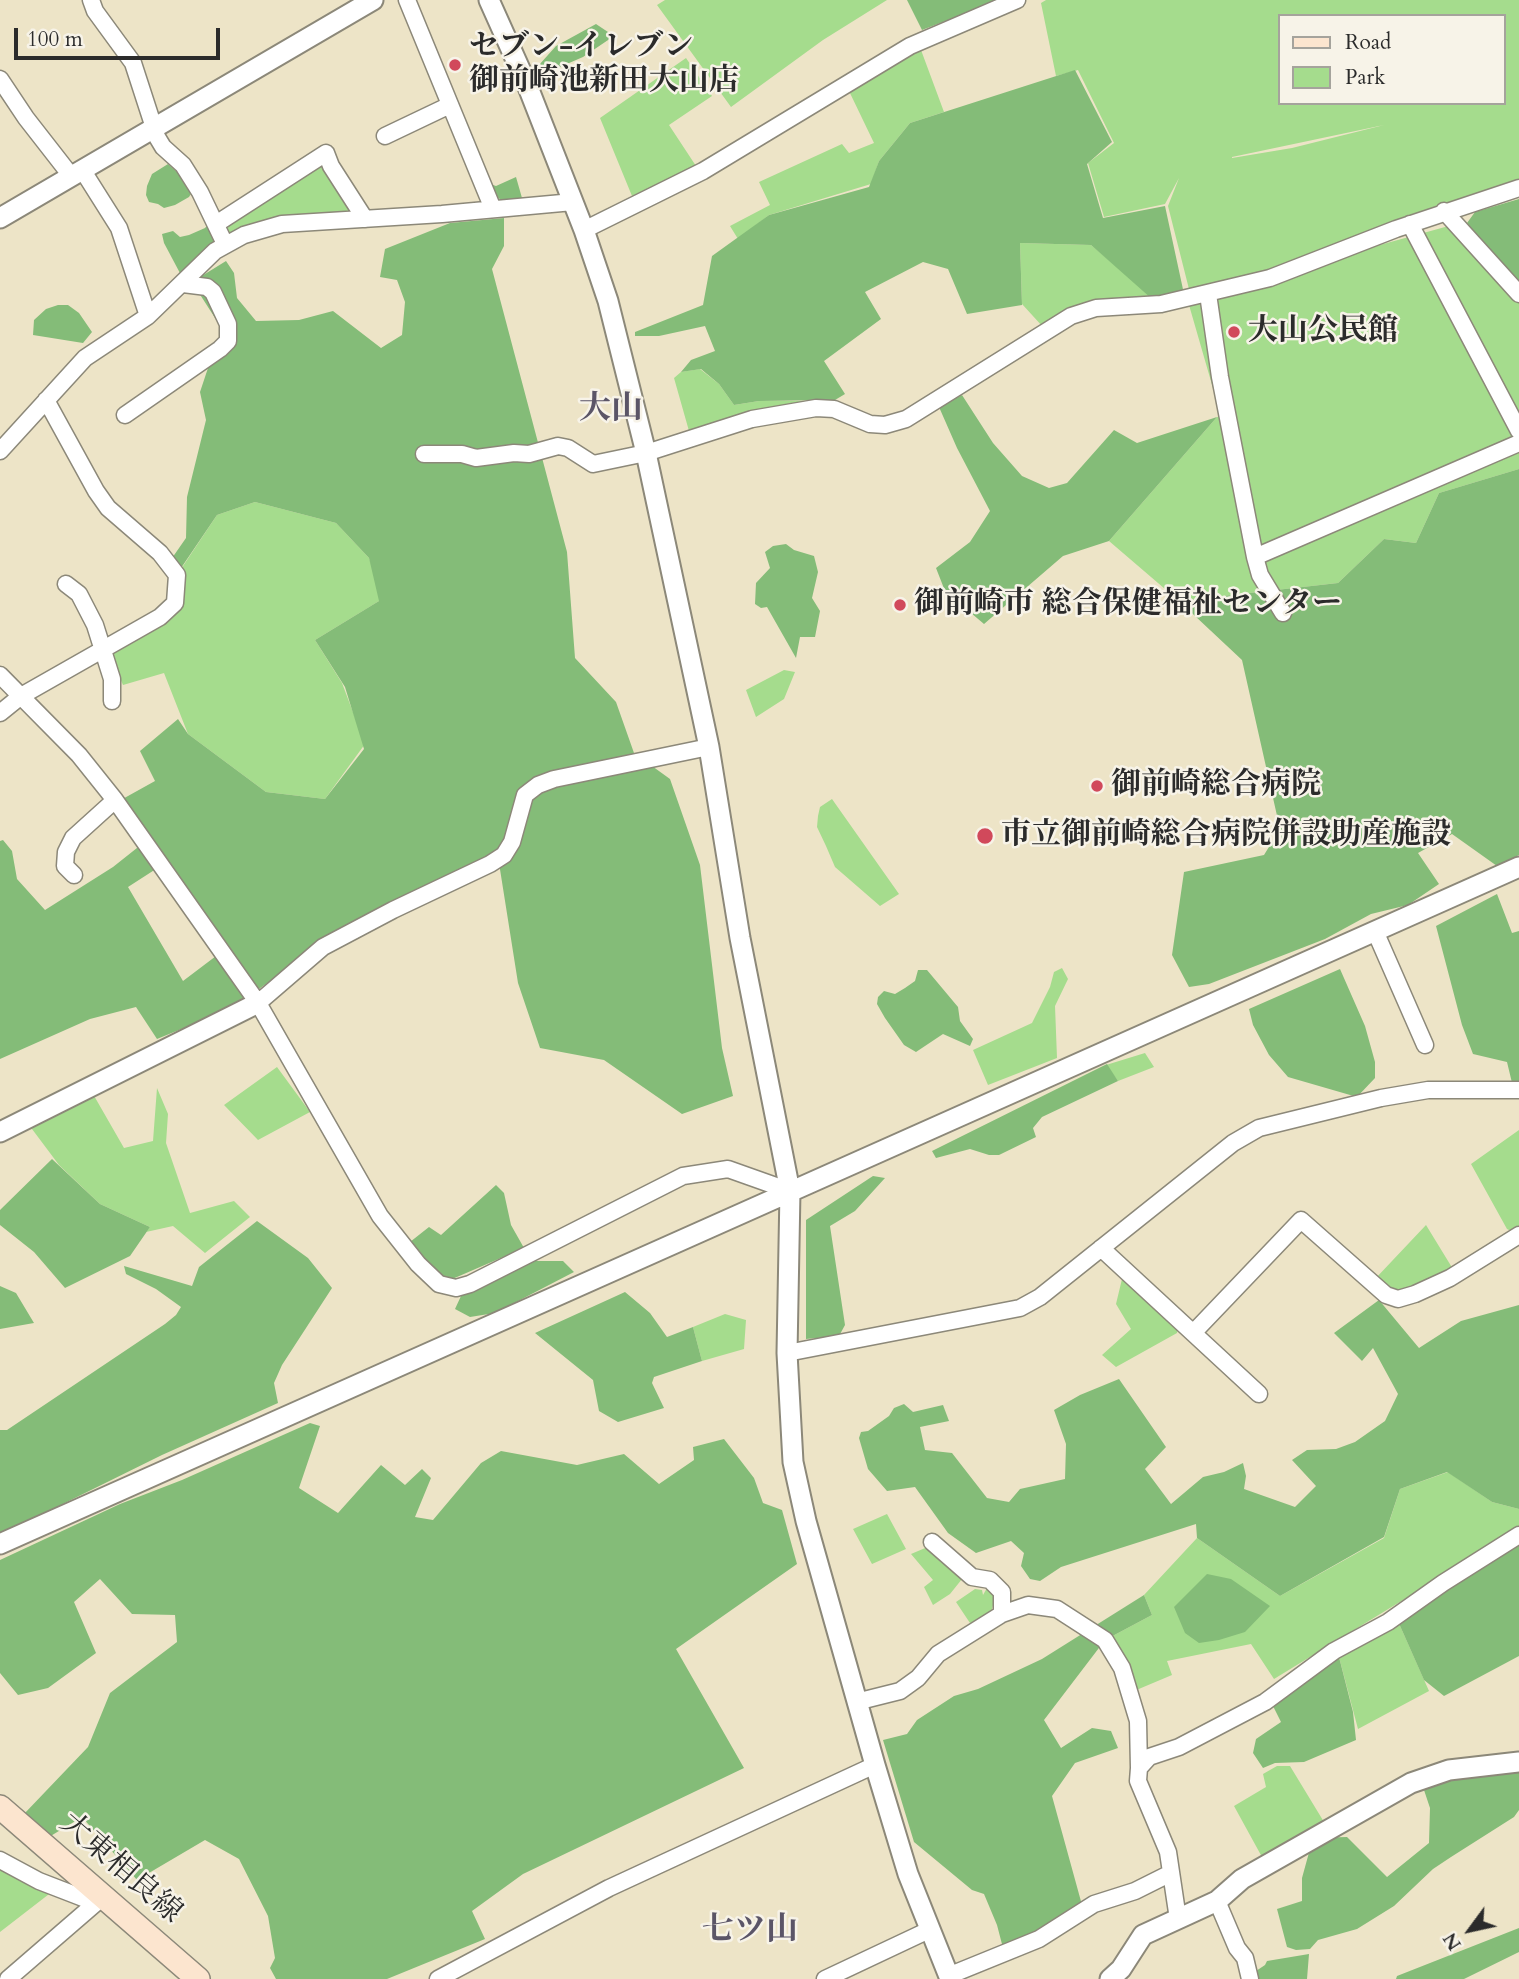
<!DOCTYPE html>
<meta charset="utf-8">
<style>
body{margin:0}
#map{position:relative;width:1519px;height:1979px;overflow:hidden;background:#ede4c7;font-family:Cardo,serif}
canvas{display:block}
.legend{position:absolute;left:1278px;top:14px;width:228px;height:91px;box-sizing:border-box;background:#f7f3e8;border:2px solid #a5a39c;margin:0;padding:9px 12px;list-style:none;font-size:21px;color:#2b2b2b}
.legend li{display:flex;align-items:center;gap:14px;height:35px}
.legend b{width:35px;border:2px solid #a5a39c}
.north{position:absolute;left:1435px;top:1895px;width:70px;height:70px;-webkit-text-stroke:5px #f7f3e8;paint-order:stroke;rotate:237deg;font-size:19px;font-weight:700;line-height:28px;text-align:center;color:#2b2b2b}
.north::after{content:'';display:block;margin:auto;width:24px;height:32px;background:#2b2b2b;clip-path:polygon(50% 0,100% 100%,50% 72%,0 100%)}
.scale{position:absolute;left:14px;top:28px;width:206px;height:32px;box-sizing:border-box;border:4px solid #2b2b2b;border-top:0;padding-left:9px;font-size:21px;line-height:24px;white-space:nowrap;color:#2b2b2b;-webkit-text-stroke:5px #f7f3e8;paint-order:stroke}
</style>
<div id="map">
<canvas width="1519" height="1979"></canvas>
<ul class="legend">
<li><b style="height:9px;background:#fce5cf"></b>Road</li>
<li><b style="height:19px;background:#a5dc8d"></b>Park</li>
</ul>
<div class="north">N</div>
<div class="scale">100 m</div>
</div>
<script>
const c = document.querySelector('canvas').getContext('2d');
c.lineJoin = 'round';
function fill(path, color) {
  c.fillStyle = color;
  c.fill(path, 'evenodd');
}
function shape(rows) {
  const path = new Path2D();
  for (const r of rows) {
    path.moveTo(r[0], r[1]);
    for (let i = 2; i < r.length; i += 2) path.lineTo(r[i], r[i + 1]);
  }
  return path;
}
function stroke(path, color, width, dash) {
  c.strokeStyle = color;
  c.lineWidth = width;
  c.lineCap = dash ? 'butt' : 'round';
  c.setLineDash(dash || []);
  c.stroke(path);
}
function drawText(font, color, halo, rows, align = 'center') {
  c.font = font + ' Cardo,"Noto Serif JP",serif';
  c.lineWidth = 5;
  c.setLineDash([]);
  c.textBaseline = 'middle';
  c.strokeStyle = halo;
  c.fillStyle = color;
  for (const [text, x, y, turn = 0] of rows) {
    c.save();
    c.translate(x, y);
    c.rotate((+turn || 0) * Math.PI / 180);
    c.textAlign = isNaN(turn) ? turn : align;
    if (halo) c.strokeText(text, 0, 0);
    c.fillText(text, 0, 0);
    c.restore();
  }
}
const green = shape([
 [665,0,887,0,823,40,731,107,657,5],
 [1046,0,1519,0,1519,187,1253,279,1190,293,1168,206,1179,178,1165,204,1104,217,1088,163,1114,143,1078,70,1056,76,1041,3],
 [1279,16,1503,16,1503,103,1279,103],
 [1384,125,1292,148,1232,158,1232,157],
 [921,50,944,112,910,123,879,161,871,184,769,215,738,239,730,226,770,205,759,182,842,144,849,153,874,143,849,91],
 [686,58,712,96,669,125,696,166,632,196,600,118],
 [320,161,350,212,260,221,226,234,221,225],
 [1456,224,1519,294,1519,469,1439,493,1416,543,1384,539,1338,583,1179,601,1109,541,1217,417,1221,416,1187,298],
 [1020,243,1091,245,1154,298,1043,327,1022,304],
 [700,369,719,384,734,405,759,401,811,401,689,431,674,378,681,372],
 [255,502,336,523,369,558,384,598,315,640,342,683,365,744,325,799,266,792,188,734,164,673,123,685,106,648,174,615,177,575,217,515],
 [784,670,795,672,784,699,756,717,746,690],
 [832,799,899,894,880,906,835,867,826,846,817,827,818,816,820,807],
 [1062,968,1068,979,1055,1006,1057,1058,988,1085,973,1050,1032,1023,1050,987,1054,972],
 [1145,1053,1154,1067,1118,1081,1106,1065],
 [277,1067,310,1112,258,1140,224,1105],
 [157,1088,168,1114,166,1143,190,1213,234,1201,250,1217,205,1253,173,1226,146,1232,150,1227,100,1204,59,1165,29,1125,93,1094,124,1148,153,1141],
 [1519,1130,1519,1230,1515,1233,1507,1229,1471,1164],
 [1426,1225,1456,1274,1386,1295,1375,1279],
 [1122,1279,1178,1328,1177,1333,1116,1367,1102,1355,1131,1329,1116,1304],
 [725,1314,746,1320,744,1349,702,1361,693,1327],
 [1448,1472,1492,1502,1519,1509,1519,1529,1274,1679,1251,1644,1167,1661,1172,1675,1134,1691,1105,1640,1152,1615,1144,1595,1197,1538,1280,1596,1384,1538,1400,1489],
 [887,1514,906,1549,872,1564,853,1529],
 [930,1546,962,1579,950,1594,933,1605,924,1587,933,1580,911,1554],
 [987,1588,996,1593,992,1609,991,1612,970,1623,956,1602,975,1589,982,1590,983,1595],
 [1397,1619,1429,1691,1358,1729,1339,1657],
 [1277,1766,1290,1766,1324,1822,1262,1857,1234,1806,1266,1787,1263,1774],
 [0,1864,53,1891,0,1932]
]);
const forest = shape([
 [907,0,1000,0,922,30],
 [596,24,614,36,583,57,546,73,539,65,556,46],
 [1075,70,1112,142,1087,164,1103,218,1165,206,1184,294,1152,299,1091,245,1020,243,1022,305,967,314,948,269,923,262,865,292,881,319,824,361,845,394,835,400,759,401,734,405,719,384,701,369,681,372,691,360,715,351,705,326,659,336,635,336,635,332,703,305,712,256,769,215,869,187,879,161,910,123],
 [168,164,177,172,186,175,194,189,189,197,175,205,164,208,158,204,149,202,146,195,147,186,152,174],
 [516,177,522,198,501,200,496,196,490,184,496,186],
 [1519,199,1519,285,1467,223,1475,212],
 [504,218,504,246,492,269,567,552,575,658,616,702,634,753,670,779,700,865,722,1048,733,1096,682,1114,604,1060,540,1048,518,983,499,863,390,905,346,926,252,994,119,801,155,781,140,751,178,719,188,734,266,792,325,799,364,749,345,687,315,640,379,601,369,558,336,523,255,502,217,515,179,571,170,561,186,538,187,497,206,420,200,392,208,368,231,343,192,282,226,261,234,273,237,298,256,321,299,320,333,311,381,348,402,335,405,302,397,280,380,277,385,249,450,223],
 [210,222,219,242,181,275,164,243,162,234,173,231,180,237,189,235,205,228],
 [58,305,68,305,79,313,92,332,83,343,33,335,34,320,46,309],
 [962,395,993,443,1022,476,1049,488,1067,483,1114,430,1137,443,1217,417,1109,541,1063,556,984,624,945,591,936,568,970,542,990,511,957,448,939,407],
 [1519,469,1519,855,1497,866,1452,834,1418,853,1439,884,1408,905,1371,914,1325,939,1209,984,1189,987,1172,955,1184,872,1264,855,1280,829,1242,660,1179,601,1338,583,1384,539,1416,543,1439,493],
 [786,544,794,550,814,556,818,572,812,598,820,611,815,637,800,637,796,658,767,607,761,608,755,604,756,583,770,568,765,552,773,546],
 [3,840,12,851,17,879,45,910,113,867,142,844,159,867,128,887,183,981,220,953,246,996,240,1005,157,1039,136,1007,90,1019,0,1059,0,841],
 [1497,894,1512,933,1519,931,1519,1086,1513,1087,1507,1062,1473,1054,1462,1025,1436,926],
 [1340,969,1365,1026,1375,1062,1375,1078,1357,1097,1288,1077,1269,1055,1253,1025,1249,1009],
 [918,970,927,970,958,1007,960,1021,973,1039,970,1046,943,1034,916,1052,904,1045,885,1018,877,1004,878,997,884,991,895,994,905,988,915,981],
 [1107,1064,1118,1081,1042,1117,1033,1128,1036,1137,999,1155,989,1155,970,1149,936,1158,932,1151],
 [52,1159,100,1204,150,1227,130,1256,65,1288,34,1252,0,1225,0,1210],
 [873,1176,885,1178,855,1211,830,1226,845,1325,839,1336,806,1339,806,1220],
 [496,1185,504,1193,511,1225,524,1248,450,1280,437,1276,410,1242,429,1227,441,1235],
 [257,1221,308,1258,332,1288,282,1365,274,1383,278,1403,162,1455,0,1535,0,1430,7,1430,165,1324,176,1315,181,1307,156,1289,126,1274,124,1266,192,1286,199,1267],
 [535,1261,563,1261,574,1272,495,1313,470,1317,455,1309,461,1296],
 [0,1286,16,1293,34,1323,0,1329],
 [625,1292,650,1313,667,1337,693,1327,702,1361,654,1377,652,1383,664,1408,618,1422,599,1411,593,1380,535,1333],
 [1379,1300,1419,1348,1461,1321,1519,1305,1519,1509,1492,1502,1447,1472,1400,1489,1384,1537,1280,1596,1197,1538,1196,1524,1061,1567,1040,1581,1030,1579,1021,1566,1024,1553,1011,1541,976,1553,948,1533,915,1487,887,1491,868,1469,859,1438,861,1432,868,1431,889,1416,894,1408,904,1404,913,1412,943,1405,949,1421,920,1427,925,1450,952,1453,987,1498,1009,1502,1020,1489,1065,1479,1066,1444,1054,1410,1080,1395,1119,1379,1166,1447,1145,1469,1171,1504,1203,1477,1224,1472,1243,1463,1246,1476,1244,1489,1295,1507,1316,1486,1292,1460,1307,1450,1336,1449,1355,1442,1385,1421,1398,1394,1373,1348,1362,1361,1334,1333],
 [310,1423,320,1426,299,1488,338,1513,381,1465,405,1485,422,1469,431,1478,415,1517,433,1520,481,1463,501,1451,577,1465,624,1454,659,1484,694,1460,693,1447,724,1439,754,1478,763,1503,782,1510,797,1564,676,1649,744,1768,523,1874,472,1911,485,1939,387,1979,276,1979,270,1968,275,1958,268,1916,239,1859,205,1840,137,1880,82,1817,49,1837,24,1814,88,1747,110,1693,177,1642,175,1615,132,1614,100,1579,74,1602,96,1653,48,1688,18,1695,0,1673,0,1560,120,1504,182,1480],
 [1519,1529,1519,1656,1444,1696,1424,1680,1397,1619,1450,1588,1503,1552],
 [1207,1574,1231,1579,1270,1606,1245,1632,1219,1640,1199,1643,1185,1633,1174,1607],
 [1144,1595,1152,1615,1105,1640,1044,1720,1061,1748,1092,1728,1111,1731,1118,1748,1075,1763,1052,1796,1082,1905,1037,1935,1003,1948,997,1925,984,1894,972,1890,914,1842,883,1740,907,1734,917,1720,954,1696,978,1689,1042,1659],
 [1339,1657,1353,1712,1356,1740,1304,1762,1275,1763,1263,1768,1253,1753,1256,1739,1281,1722,1272,1704],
 [1519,1770,1519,1810,1514,1817,1451,1857,1433,1869,1394,1906,1357,1929,1318,1940,1310,1949,1296,1950,1287,1947,1277,1909,1302,1901,1302,1878,1313,1838,1347,1837,1387,1877,1429,1843,1430,1808,1423,1787,1444,1780],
 [1519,1928,1519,1952,1464,1979,1396,1979,1397,1976],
 [1309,1954,1307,1979,1244,1979,1265,1965,1267,1961]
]);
const minor = shape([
 [91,0,95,11,133,63,157,137,163,147,183,165,200,192,225,244],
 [407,0,493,209],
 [0,79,26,118,72,177],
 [385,136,450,105],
 [83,171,119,228,148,316],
 [1444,211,1519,294],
 [216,224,326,153,331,166,365,219],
 [1410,224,1519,431],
 [584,230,703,171,910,46,1017,0],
 [1208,294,1220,377,1255,557,1260,575,1283,613],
 [125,415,220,349,228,341,228,324,213,292,207,287,183,284],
 [0,451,85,358,148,316,215,251,244,235,282,224,442,214,573,202],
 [424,454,462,454,476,458,514,453,529,454,558,446,568,448,593,464,646,453,752,419,816,408,834,409,870,424,885,425,906,419,1071,316,1096,308,1161,304,1270,278,1396,229,1519,188],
 [1255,557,1519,443],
 [66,584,79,594,95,625,112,679,112,701],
 [0,675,79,755,115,800,258,1003,380,1216,418,1264,439,1284,456,1288,470,1284,683,1176,728,1169,790,1191],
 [0,713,21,696,160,617,175,603,177,575,160,553,108,508,96,491,46,400],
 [74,875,65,866,66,852,73,838,115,800],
 [1375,931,1425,1045],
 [258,1003,323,947,393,910,490,864,504,855,512,842,525,795,538,785,554,779,709,747],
 [1101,1248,1259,1394],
 [1194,1332,1301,1220,1386,1295,1398,1299,1415,1294,1450,1278,1519,1235],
 [787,1353,1020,1308,1040,1297,1233,1143,1259,1128,1381,1098,1428,1090,1519,1090],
 [932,1542,972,1577,990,1580,1002,1592,1002,1614],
 [856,1702,900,1691,918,1678,938,1654,1002,1614,1028,1605,1057,1609,1105,1640,1122,1668,1138,1721,1139,1768],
 [0,1860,39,1881,83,1898,94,1888],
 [1217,1901,1237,1948,1245,1958,1250,1979],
 [1178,1919,1168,1852,1138,1781,1139,1768,1149,1757,1179,1747,1265,1702,1334,1651,1388,1622,1443,1583,1519,1535],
 [948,1976,1039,1939,1094,1904,1135,1891,1171,1873],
 [8,1979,104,1896],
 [438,1979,609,1888,875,1765],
 [825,1979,929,1930]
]);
const tertiary = shape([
 [489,0,528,87,584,230,608,301,646,453,709,747,740,938,790,1191,787,1353,793,1462,806,1521,875,1765,908,1874,950,1979],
 [0,218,373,0],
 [0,1132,258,1003],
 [0,1544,1519,867],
 [1110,1979,1121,1969,1143,1935,1217,1901,1242,1879,1411,1783,1449,1770,1519,1762]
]);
const secondary = shape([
 [0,1807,198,1979]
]);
const markers = [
 [455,65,7,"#d1495b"],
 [1234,332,7,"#d1495b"],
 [900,605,7,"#d1495b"],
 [1097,786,7,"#d1495b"],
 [985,836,9,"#d1495b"]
];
const poiNames = [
 ["セブン‐イレブン",469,48],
 ["御前崎池新田大山店",469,82],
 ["大山公民館",1248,332],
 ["御前崎市 総合保健福祉センター",914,605],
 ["御前崎総合病院",1111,786],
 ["市立御前崎総合病院併設助産施設",1001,836]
];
const streetNames = [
 ["大東相良線",120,1869,41]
];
const neighbourhoodNames = [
 ["大山",611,411],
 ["七ツ山",750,1932]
];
fill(green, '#a5dc8d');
fill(forest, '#84bc78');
stroke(minor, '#8c8879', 19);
stroke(tertiary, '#8c8879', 23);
stroke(secondary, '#8c8879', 26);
stroke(minor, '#fff', 16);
stroke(tertiary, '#fff', 19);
stroke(secondary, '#fce5cf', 23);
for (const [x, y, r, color] of markers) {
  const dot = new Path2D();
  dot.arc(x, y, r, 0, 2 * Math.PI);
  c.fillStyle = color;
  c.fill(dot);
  stroke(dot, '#f7f3e8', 2.5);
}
drawText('bold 30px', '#2b2b2b', '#f7f3e8', poiNames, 'left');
drawText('30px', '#2b2b2b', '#f7f3e8', streetNames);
drawText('bold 32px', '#5b5567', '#f7f3e8', neighbourhoodNames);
</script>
